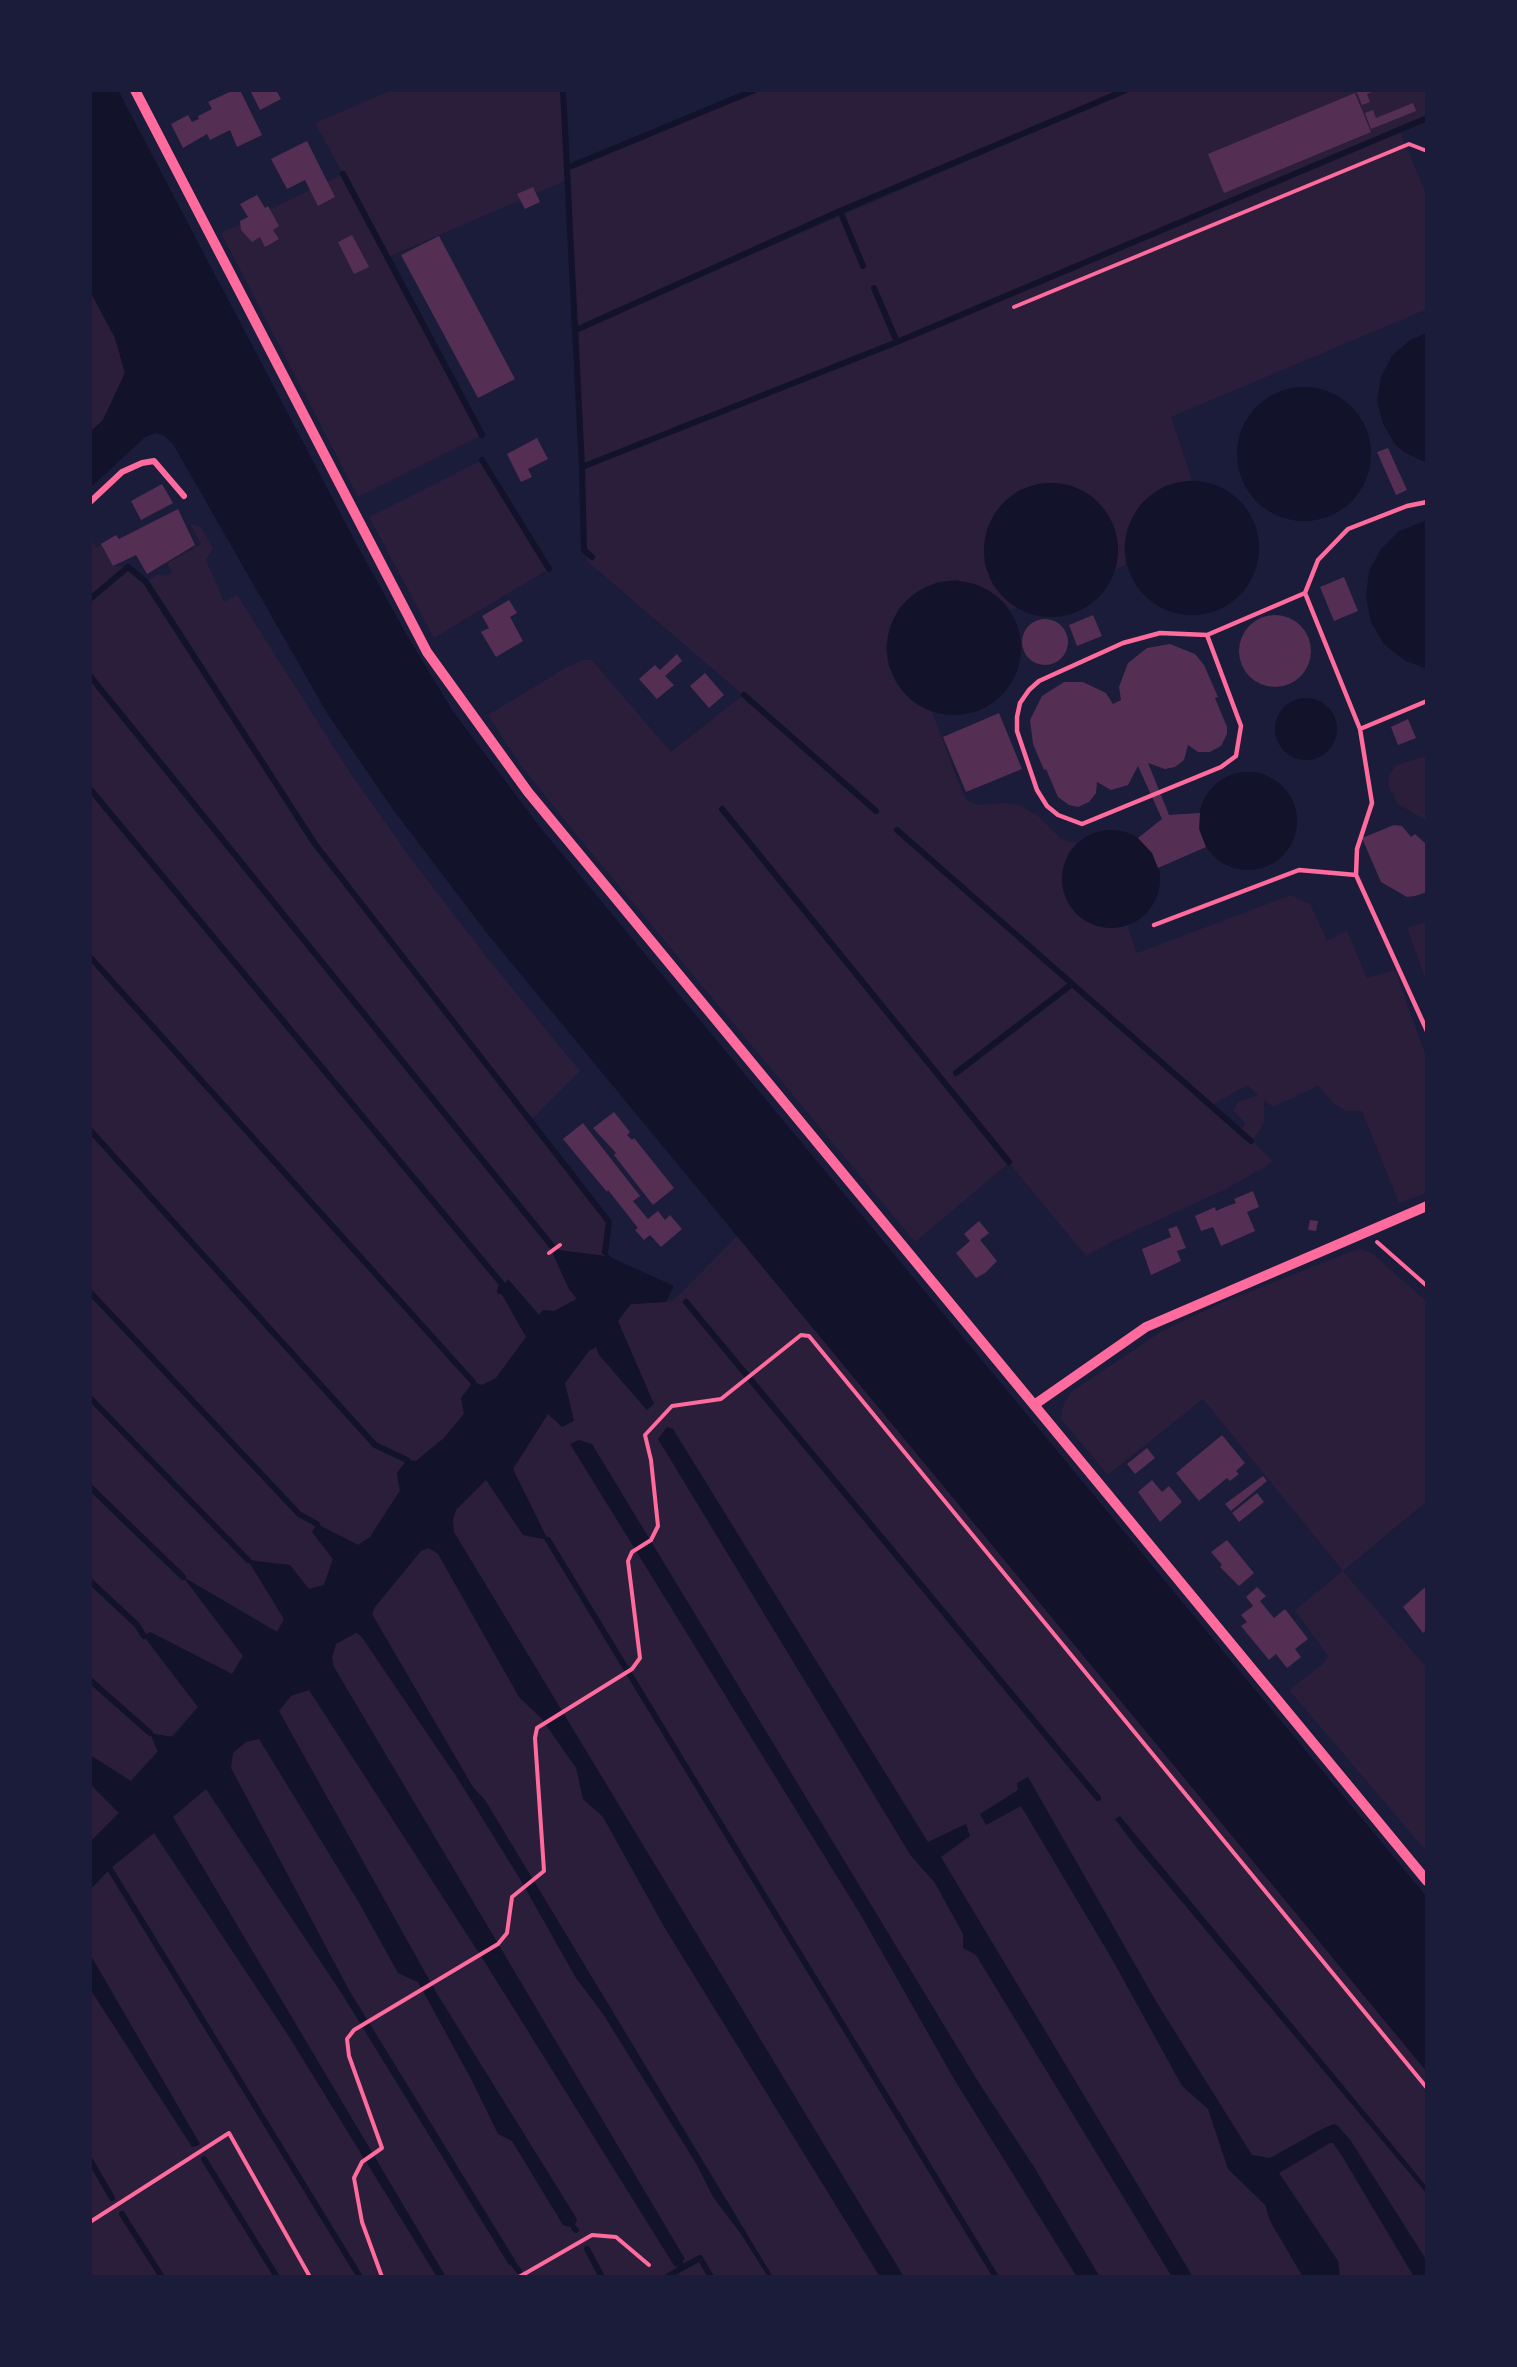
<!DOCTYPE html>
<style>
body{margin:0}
#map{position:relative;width:1517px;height:2367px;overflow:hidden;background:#1b1b3a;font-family:Overpass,sans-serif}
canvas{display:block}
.frame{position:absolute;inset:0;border:92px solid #1b1b3a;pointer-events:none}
</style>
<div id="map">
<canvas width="1517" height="2367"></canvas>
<div class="frame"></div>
</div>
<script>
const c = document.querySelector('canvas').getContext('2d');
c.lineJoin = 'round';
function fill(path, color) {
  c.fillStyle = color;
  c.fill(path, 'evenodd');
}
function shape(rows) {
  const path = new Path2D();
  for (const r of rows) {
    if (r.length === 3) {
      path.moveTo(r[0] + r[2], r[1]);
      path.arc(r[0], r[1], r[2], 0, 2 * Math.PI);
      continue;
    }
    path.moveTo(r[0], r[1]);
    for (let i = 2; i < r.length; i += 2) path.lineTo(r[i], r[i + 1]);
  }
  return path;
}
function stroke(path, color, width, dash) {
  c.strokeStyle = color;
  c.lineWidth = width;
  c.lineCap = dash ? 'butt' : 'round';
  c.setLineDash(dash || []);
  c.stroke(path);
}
const green = shape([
 [392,90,563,90,567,168,760,90,1127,90,840,211,628,308,1131,90,1427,90,1427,118,1399,130,1427,196,1427,309,1171,417,1192,480,1165,486,1141,504,1127,530,1124,549,1126,565,1116,569,1118,542,1097,501,1091,496,1068,485,1053,483,1039,484,1020,490,1004,502,984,562,993,585,1016,608,1010,610,1005,603,957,580,937,582,900,607,889,629,886,649,888,664,899,686,912,701,932,712,961,789,967,800,978,805,1004,803,1019,805,1038,816,1061,839,1077,843,1069,852,1063,869,1063,891,1121,927,1127,925,1137,953,1291,895,1310,904,1327,940,1347,931,1367,978,1395,970,1427,1059,1427,1193,1399,1203,1362,1111,1346,1111,1334,1104,1318,1086,1273,1107,1264,1100,1264,1123,1252,1141,1273,1161,1267,1166,1224,1190,1117,1239,1086,1256,1009,1163,915,1242,580,839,520,764,488,715,565,668,583,660,592,660,671,752,743,695,587,561,567,180,388,257,482,435,358,497,221,233,343,174,315,123],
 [1247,1085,1258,1095,1238,1102,1233,1110,1244,1122,1245,1126,1238,1130,1211,1106],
 [90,291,115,338,125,373,103,420,90,432],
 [482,460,549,569,434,638,369,517],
 [190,524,201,527,213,549,206,560,224,602,237,595,349,771,412,860,489,960,580,1071,531,1120,609,1222,605,1256,558,1250,553,1254,569,1289,577,1299,554,1311,539,1315,508,1280,500,1291,527,1337,496,1378,482,1385,472,1382,464,1414,444,1438,416,1461,407,1460,397,1473,400,1490,370,1537,358,1545,318,1525,313,1532,333,1559,324,1585,309,1589,248,1561,284,1619,277,1632,185,1578,244,1655,232,1674,150,1632,144,1637,198,1707,130,1781,90,1755,90,538,97,548,101,544,113,566,128,567,146,582,158,574,165,576,172,573,167,563,201,544],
 [1427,756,1427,821,1398,804,1388,786,1389,775,1396,765],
 [1427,921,1427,983,1407,928],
 [737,1236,1427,2072,1427,2277,90,2277,90,1863,631,1304,673,1301],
 [1360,1248,1373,1254,1427,1302,1427,1501,1343,1571,1427,1668,1427,1852,1289,1690,1324,1663,1328,1656,1295,1610,1343,1571,1203,1399,1108,1475,1061,1419,1062,1408,1071,1392,1162,1331,1221,1303],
 [90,1784,119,1813,90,1842]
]);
const water = shape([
 [90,90,118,90,356,543,408,637,452,710,539,826,1427,1897,1427,2072,486,932,392,808,327,713,173,444,163,435,155,433,144,438,90,488,90,432,103,420,125,373,115,338,90,291],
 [1427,333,1427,463,1404,452,1395,444,1383,424,1377,401,1381,377,1392,356,1410,340],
 [1304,454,67],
 [1192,548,67],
 [1051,550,67],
 [1427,520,1427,669,1404,660,1384,644,1371,622,1366,597,1369,571,1381,549,1399,531],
 [954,648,67],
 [1306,729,31],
 [1248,821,49],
 [1111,879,49],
 [558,1250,605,1256,605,1252,612,1258,674,1286,666,1302,631,1304,618,1321,654,1404,647,1410,599,1355,596,1347,589,1351,565,1383,574,1421,562,1427,548,1414,513,1469,548,1540,523,1535,486,1480,456,1510,453,1520,454,1532,904,2277,880,2277,666,1930,603,1817,583,1799,576,1768,541,1718,519,1697,438,1554,429,1548,421,1551,375,1607,372,1614,473,1787,485,1800,773,2277,768,2277,741,2234,713,2197,697,2165,603,2014,576,1978,520,1879,458,1779,361,1636,356,1633,336,1644,332,1657,334,1667,685,2259,675,2267,486,1964,309,1690,291,1696,279,1711,436,1992,577,2219,574,2228,563,2225,512,2141,498,2134,471,2079,418,1982,398,1973,358,1901,259,1739,246,1742,233,1753,231,1768,349,1990,515,2260,509,2265,342,1994,206,1789,173,1817,446,2277,437,2277,288,2035,154,1833,111,1868,90,1890,90,1842,119,1813,90,1784,90,1755,131,1781,158,1752,150,1733,173,1737,198,1707,144,1636,150,1632,232,1674,243,1656,183,1577,277,1632,284,1619,248,1560,290,1565,309,1589,324,1585,333,1559,312,1532,317,1524,358,1545,370,1537,400,1491,397,1473,407,1460,416,1461,444,1438,464,1414,461,1398,473,1382,482,1385,496,1378,526,1337,500,1291,508,1279,539,1315,543,1310,554,1311,577,1299,569,1289,553,1254],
 [667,1427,673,1429,928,1842,966,1824,970,1836,941,1857,1193,2277,1172,2277,976,1955,963,1948,963,1934,935,1883,911,1856,658,1439],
 [579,1440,592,1444,979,2083,1034,2167,1100,2277,1077,2277,954,2079,862,1917,570,1444],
 [1028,1777,1157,2003,1252,2155,1270,2158,1322,2129,1334,2124,1338,2126,1351,2141,1427,2261,1427,2277,1414,2277,1342,2156,1333,2143,1330,2143,1279,2173,1338,2261,1340,2277,1303,2277,1270,2221,1265,2205,1228,2169,1208,2109,1182,2086,1112,1959,1021,1806,986,1825,980,1814,1018,1790,1017,1783],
 [1120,1816,1414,2171,1427,2187,1427,2194,1136,1847,1115,1819],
 [90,1954,200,2144,197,2146,192,2147,90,1989]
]);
const stream = shape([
 [563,90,582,467],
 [567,168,755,90],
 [343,174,482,435],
 [840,211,1126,90],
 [576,330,840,211,863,266],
 [897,342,1427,118],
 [482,460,549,569],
 [592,557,584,550,582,467,897,342,874,288],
 [90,599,128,567,146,582,315,844,609,1222,605,1252],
 [90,676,556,1251],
 [744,695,876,811],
 [90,789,502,1284,500,1291],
 [722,809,1009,1162],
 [897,830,1251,1141],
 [90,957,473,1382],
 [956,1073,1072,984],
 [90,1130,375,1445,407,1460],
 [90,1292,299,1514,317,1524],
 [686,1302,1098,1798],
 [90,1398,248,1560],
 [90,1487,183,1577],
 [548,1540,996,2277],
 [90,1581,137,1625,144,1636],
 [90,1680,150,1733],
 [110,1869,360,2277],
 [204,2159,277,2277],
 [90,2160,112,2198],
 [122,2214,162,2277],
 [574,2228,576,2230],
 [587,2249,602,2277],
 [512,2262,519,2271],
 [680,2263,680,2269,700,2258,711,2277],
 [667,2277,680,2269]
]);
const building = shape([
 [234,90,240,90,262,135,237,147,230,130,210,140,207,134,183,148,171,124,188,115,192,122,199,119,198,116,212,109,208,102],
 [250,90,276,90,281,99,260,110],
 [1356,90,1377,90,1367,94,1370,102,1362,105],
 [1355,93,1371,132,1224,193,1208,154],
 [1413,103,1416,111,1371,129,1365,113,1373,110,1376,118],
 [307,141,335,197,318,206,305,180,287,189,271,159],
 [533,187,540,202,525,209,517,194],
 [257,195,265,208,268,206,279,226,273,230,279,239,265,247,260,237,252,242,241,230,240,221,248,217,240,204],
 [352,235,369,267,354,274,338,242],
 [439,236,515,379,478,398,401,255],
 [537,438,548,459,528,469,532,477,521,482,507,454],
 [1388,448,1407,490,1396,495,1377,452],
 [162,484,173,503,141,520,131,501],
 [178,509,195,545,147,574,136,555,113,566,101,544,116,535,119,539],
 [1344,577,1358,611,1334,621,1320,587],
 [509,600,517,613,510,617,523,641,496,657,481,632,489,628,482,616],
 [1093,615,1102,636,1077,646,1069,625],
 [1275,651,36],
 [1045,642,23],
 [1170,644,1195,654,1204,665,1218,697,1215,698,1227,727,1227,734,1221,746,1210,752,1198,752,1188,745,1184,760,1175,767,1165,769,1148,763,1169,815,1200,813,1199,829,1206,847,1158,868,1152,853,1138,838,1162,819,1138,766,1128,785,1111,790,1097,782,1096,793,1089,802,1078,807,1069,805,1058,797,1046,769,1044,770,1033,744,1030,720,1042,696,1064,682,1083,682,1106,693,1113,704,1121,700,1119,687,1128,663,1147,648],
 [677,654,682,661,665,676,674,685,657,699,639,679,655,665,660,670],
 [705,673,724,695,709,708,690,686],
 [999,713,1022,769,966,792,943,737],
 [1408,719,1416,738,1398,745,1391,727],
 [1394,825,1402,826,1411,837,1415,834,1427,845,1427,892,1415,896,1407,897,1381,882,1362,838],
 [614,1112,630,1132,627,1135,632,1140,634,1138,674,1188,653,1205,614,1155,616,1153,593,1128],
 [583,1123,640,1196,633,1201,648,1219,658,1211,665,1220,670,1215,682,1229,661,1247,650,1235,644,1240,635,1230,638,1228,608,1190,607,1192,563,1139],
 [1253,1191,1259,1207,1247,1212,1255,1231,1221,1246,1213,1227,1201,1231,1195,1216,1215,1207,1216,1211,1225,1207,1236,1203,1234,1199],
 [1310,1220,1318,1221,1316,1231,1308,1230],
 [979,1221,989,1233,980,1240,997,1261,985,1273,976,1278,956,1253,970,1241,964,1234],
 [1177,1226,1186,1248,1177,1251,1181,1261,1151,1275,1142,1249,1171,1237,1168,1229],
 [1222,1435,1245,1463,1236,1471,1239,1474,1230,1481,1227,1478,1199,1501,1176,1473],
 [1147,1448,1155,1458,1135,1474,1127,1464],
 [1263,1476,1267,1481,1231,1511,1225,1504],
 [1152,1480,1162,1492,1169,1486,1182,1502,1160,1522,1138,1492],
 [1257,1493,1264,1502,1239,1522,1232,1513],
 [1227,1540,1254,1573,1239,1586,1220,1567,1222,1565,1211,1552],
 [1257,1587,1266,1596,1260,1601,1274,1618,1285,1609,1308,1639,1295,1649,1301,1657,1287,1668,1276,1654,1269,1660,1241,1626,1247,1622,1241,1615,1253,1606,1246,1597],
 [1424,1588,1427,1588,1427,1629,1423,1633,1403,1607]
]);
const path = shape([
 [1014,307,1409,144,1427,151],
 [1377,1242,1427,1286],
 [549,1253,560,1245],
 [90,2222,229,2133,310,2277],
 [382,2277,362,2222,354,2178,362,2162,382,2148,349,2056,347,2039,354,2030,498,1944,507,1933,512,1897,544,1871,535,1738,537,1728,632,1669,640,1658,628,1561,632,1552,651,1540,658,1526,651,1460,645,1435,672,1406,721,1399,801,1335,809,1336,1427,2088],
 [519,2277,592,2235,616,2237,649,2265]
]);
const service = shape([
 [1305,593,1318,560,1348,529,1407,506,1427,502],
 [1207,635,1241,726,1236,756,1221,767,1082,824,1058,815,1047,806,1037,790,1017,731,1017,717,1020,703,1029,690,1039,681,1123,643,1160,633,1207,635,1305,593,1360,729,1372,803,1357,849,1356,875,1427,1031],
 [1360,729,1427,701],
 [1154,925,1299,870,1356,875]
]);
const minor = shape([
 [90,502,122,472,142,463,154,461,184,496]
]);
const tertiary = shape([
 [135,90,427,652,528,792,1427,1881],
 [1034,1405,1146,1327,1427,1206]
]);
fill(green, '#2a1e3b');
fill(water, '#12122b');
stroke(stream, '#12122b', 6);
fill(building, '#542f53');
stroke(path, '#ff6b9d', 4);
stroke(service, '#ff6b9d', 4.5);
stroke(minor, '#ff6b9d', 6);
stroke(tertiary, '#ff6b9d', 10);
</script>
